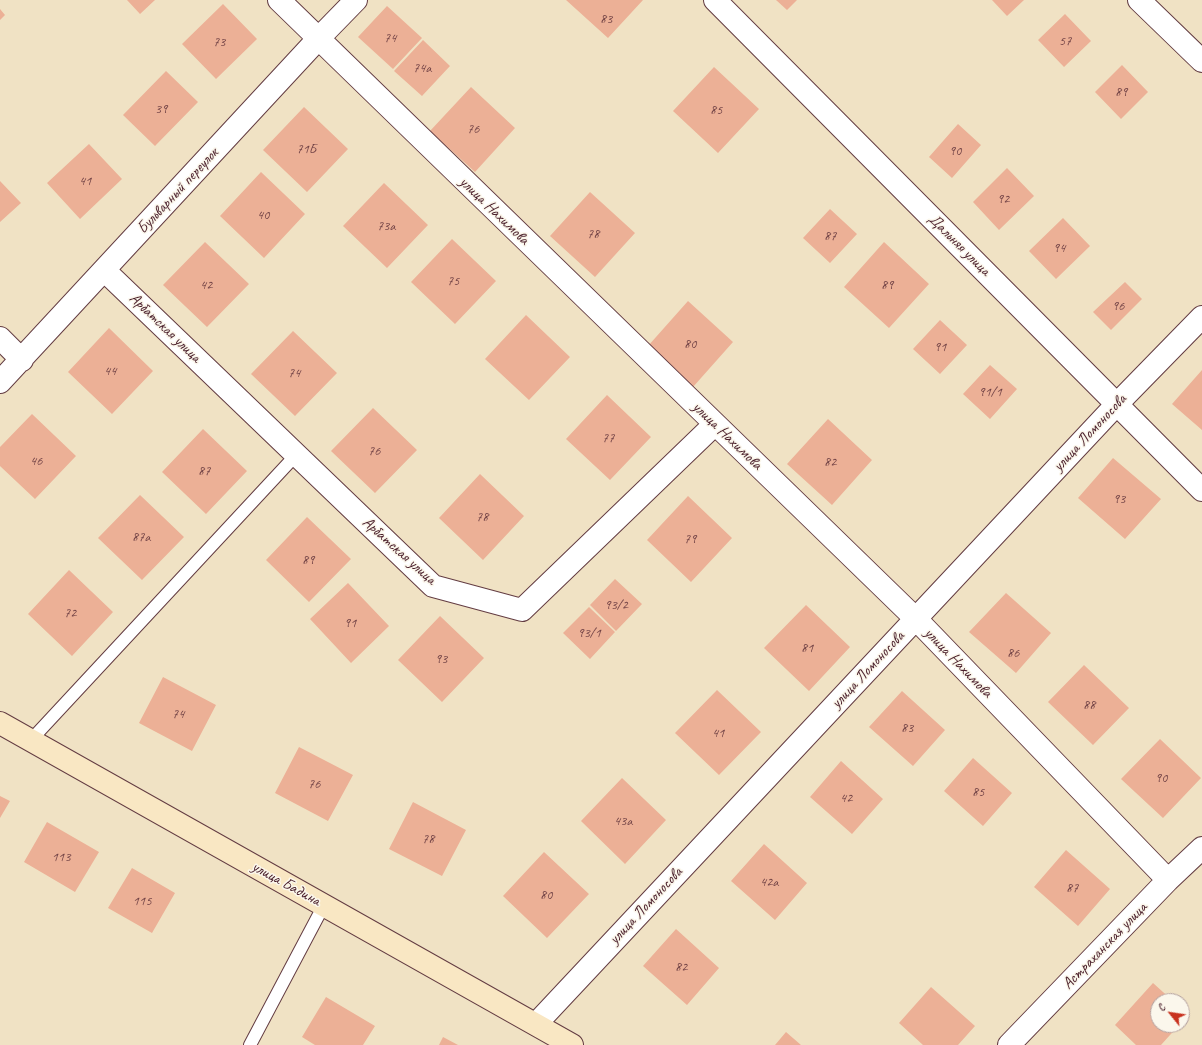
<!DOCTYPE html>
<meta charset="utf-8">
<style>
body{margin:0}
#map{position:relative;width:1202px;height:1045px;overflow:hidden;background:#f0e2c4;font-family:Caveat,sans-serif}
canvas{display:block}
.north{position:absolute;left:1150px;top:993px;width:40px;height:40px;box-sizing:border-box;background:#fbf7ec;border:1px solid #b4a19f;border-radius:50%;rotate:300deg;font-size:11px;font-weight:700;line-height:16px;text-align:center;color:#4a1f2b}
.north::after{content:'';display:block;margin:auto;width:14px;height:18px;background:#c8321e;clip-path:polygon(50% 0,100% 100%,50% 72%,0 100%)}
</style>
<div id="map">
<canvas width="1202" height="1045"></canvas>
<div class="north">С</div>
</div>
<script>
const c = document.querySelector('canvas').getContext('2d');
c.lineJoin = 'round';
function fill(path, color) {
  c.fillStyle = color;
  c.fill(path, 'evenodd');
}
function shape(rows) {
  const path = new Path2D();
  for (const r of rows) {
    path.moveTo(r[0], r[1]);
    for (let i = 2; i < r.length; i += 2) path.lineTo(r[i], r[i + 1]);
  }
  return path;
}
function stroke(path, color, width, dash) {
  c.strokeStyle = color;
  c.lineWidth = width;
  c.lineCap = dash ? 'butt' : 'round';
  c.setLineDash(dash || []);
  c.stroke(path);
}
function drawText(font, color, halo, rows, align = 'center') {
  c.font = font + ' Caveat,sans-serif';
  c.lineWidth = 3;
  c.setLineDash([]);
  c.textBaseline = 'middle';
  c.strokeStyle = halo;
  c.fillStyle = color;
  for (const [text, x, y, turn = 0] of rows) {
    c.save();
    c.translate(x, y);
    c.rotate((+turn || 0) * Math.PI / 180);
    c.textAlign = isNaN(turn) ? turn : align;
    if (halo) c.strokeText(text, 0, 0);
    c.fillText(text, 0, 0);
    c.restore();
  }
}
const building = shape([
 [127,0,155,0,140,14],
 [566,0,643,0,608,38],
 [776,0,797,0,787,10],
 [992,0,1024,0,1007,16],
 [223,4,257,39,216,79,182,44],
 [387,6,422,38,393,69,358,37],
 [0,9,5,15,0,20],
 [1065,14,1091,41,1064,67,1038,40],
 [423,40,450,66,422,96,394,71],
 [1122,65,1148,92,1121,119,1095,92],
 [714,67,759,109,718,153,673,111],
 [166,71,198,102,155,146,123,115],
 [471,87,515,128,475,172,430,131],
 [304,107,348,149,307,192,263,150],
 [958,124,981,145,952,178,929,157],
 [89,144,122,179,80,219,47,183],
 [1007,168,1034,196,999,230,973,202],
 [261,172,305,214,264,258,220,216],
 [0,181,21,203,0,222],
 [384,183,428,225,387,268,343,226],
 [590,192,635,233,595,277,550,236],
 [830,209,857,234,830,263,803,238],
 [1063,218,1090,246,1056,279,1029,251],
 [452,239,496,281,455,324,411,282],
 [205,242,249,284,207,327,163,285],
 [884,242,929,284,889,328,844,287],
 [1125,282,1142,299,1111,330,1093,312],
 [688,301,733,342,693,387,648,346],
 [526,315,570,357,529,400,485,359],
 [940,320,967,345,940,374,913,349],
 [109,328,153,371,112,414,68,372],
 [293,331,337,373,295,416,251,374],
 [990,365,1017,389,990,419,963,394],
 [1202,370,1202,430,1172,404],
 [607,395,651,437,610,480,566,439],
 [373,408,417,450,375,493,331,451],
 [32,414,76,456,35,499,0,466,0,447],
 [828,419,872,460,832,505,787,464],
 [203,429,247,471,206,514,162,472],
 [1113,458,1161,499,1125,539,1078,498],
 [480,474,524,516,483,560,439,518],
 [140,495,184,537,142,580,98,538],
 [688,496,732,538,691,582,647,540],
 [307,517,351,559,309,602,266,560],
 [69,570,113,612,72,656,28,614],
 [615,579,642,604,616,631,590,605],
 [348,583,389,626,351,663,310,619],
 [1006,593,1051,633,1016,673,969,632],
 [806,605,850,647,809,691,764,648],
 [589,607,615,632,590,659,563,633],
 [440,616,484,658,442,702,398,660],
 [1084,665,1129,708,1093,745,1048,702],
 [163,677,216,705,192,751,139,723],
 [717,690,761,732,719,775,675,733],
 [902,691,945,730,913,766,869,727],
 [1160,739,1201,778,1163,818,1121,779],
 [299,747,353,775,328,821,275,793],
 [973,758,1012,793,983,826,944,791],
 [841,761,883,799,852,834,810,797],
 [622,778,666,820,625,864,581,821],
 [0,796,10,801,0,818],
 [413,802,466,830,442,876,389,849],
 [47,822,99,852,75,892,24,862],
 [764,844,807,883,775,920,731,881],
 [1066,850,1110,889,1078,926,1034,887],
 [544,852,589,894,547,938,503,896],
 [132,868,175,893,152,933,108,908],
 [676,929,719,968,687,1005,643,966],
 [1153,983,1173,1001,1158,1001,1158,1025,1179,1025,1161,1045,1136,1045,1115,1025],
 [931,987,975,1026,958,1045,923,1045,899,1023],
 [326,997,375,1026,363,1045,315,1045,302,1037],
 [1182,1009,1188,1015,1182,1022],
 [786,1032,801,1045,775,1045],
 [443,1037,458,1045,439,1045]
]);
const lane = shape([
 [31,740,296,455],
 [250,1045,324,905]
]);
const street = shape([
 [279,0,916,619,1168,880],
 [715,0,1202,490],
 [1139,0,1202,61],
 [104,270,433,586,522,610,715,424],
 [0,338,22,360],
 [0,382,318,39,356,0],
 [536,1024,1117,404,1202,317],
 [1009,1045,1168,880,1202,848]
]);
const secondary = shape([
 [0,723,572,1045]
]);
const numberNames = [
 ["83",606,19],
 ["74",390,38],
 ["57",1065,41],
 ["73",219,42],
 ["74а",422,68],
 ["89",1121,92],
 ["39",161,109],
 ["85",716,110],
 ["76",473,129],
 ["71Б",306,149],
 ["90",955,151],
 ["41",85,181],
 ["92",1003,199],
 ["40",263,215],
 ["73а",386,226],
 ["78",593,234],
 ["87",830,236],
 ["94",1059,248],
 ["75",453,281],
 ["42",206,285],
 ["89",887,285],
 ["96",1118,306],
 ["80",690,344],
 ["91",940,347],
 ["44",110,371],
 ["74",294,373],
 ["91/1",990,392],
 ["77",608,438],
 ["76",374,451],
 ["46",36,461],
 ["82",830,462],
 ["87",204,471],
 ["93",1119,499],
 ["78",482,517],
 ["87а",141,537],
 ["79",690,539],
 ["89",308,560],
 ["93/2",616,605],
 ["72",70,613],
 ["91",350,623],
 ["93/1",589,633],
 ["81",807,648],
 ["86",1013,653],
 ["93",441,659],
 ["88",1089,705],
 ["74",178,714],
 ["83",907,728],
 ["41",718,733],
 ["90",1161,778],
 ["76",314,784],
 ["85",978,792],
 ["42",846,798],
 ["43а",623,821],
 ["78",428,839],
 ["113",61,857],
 ["42а",769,882],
 ["87",1072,888],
 ["80",546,895],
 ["115",142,901],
 ["82",681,967]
];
const streetNames = [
 ["Бульварный переулок",178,191,-47],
 ["улица Нахимова",494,211,44],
 ["Дальняя улица",959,245,45],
 ["Арбатская улица",165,328,44],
 ["улица Ломоносова",1090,433,-47],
 ["улица Нахимова",727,436,44],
 ["Арбатская улица",399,551,42],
 ["улица Нахимова",958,663,46],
 ["улица Ломоносова",868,670,-47],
 ["улица Бадина",286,884,29],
 ["улица Ломоносова",646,906,-47],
 ["Астраханская улица",1105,946,-46]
];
fill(building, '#ecb096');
stroke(lane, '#633c42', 14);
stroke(street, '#633c42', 24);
stroke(secondary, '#633c42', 24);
stroke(lane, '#fff', 12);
stroke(street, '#fff', 22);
stroke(secondary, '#f9e7c3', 22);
drawText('14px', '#724346', null, numberNames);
drawText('16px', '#4a1f2b', '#fbf7ec', streetNames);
</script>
